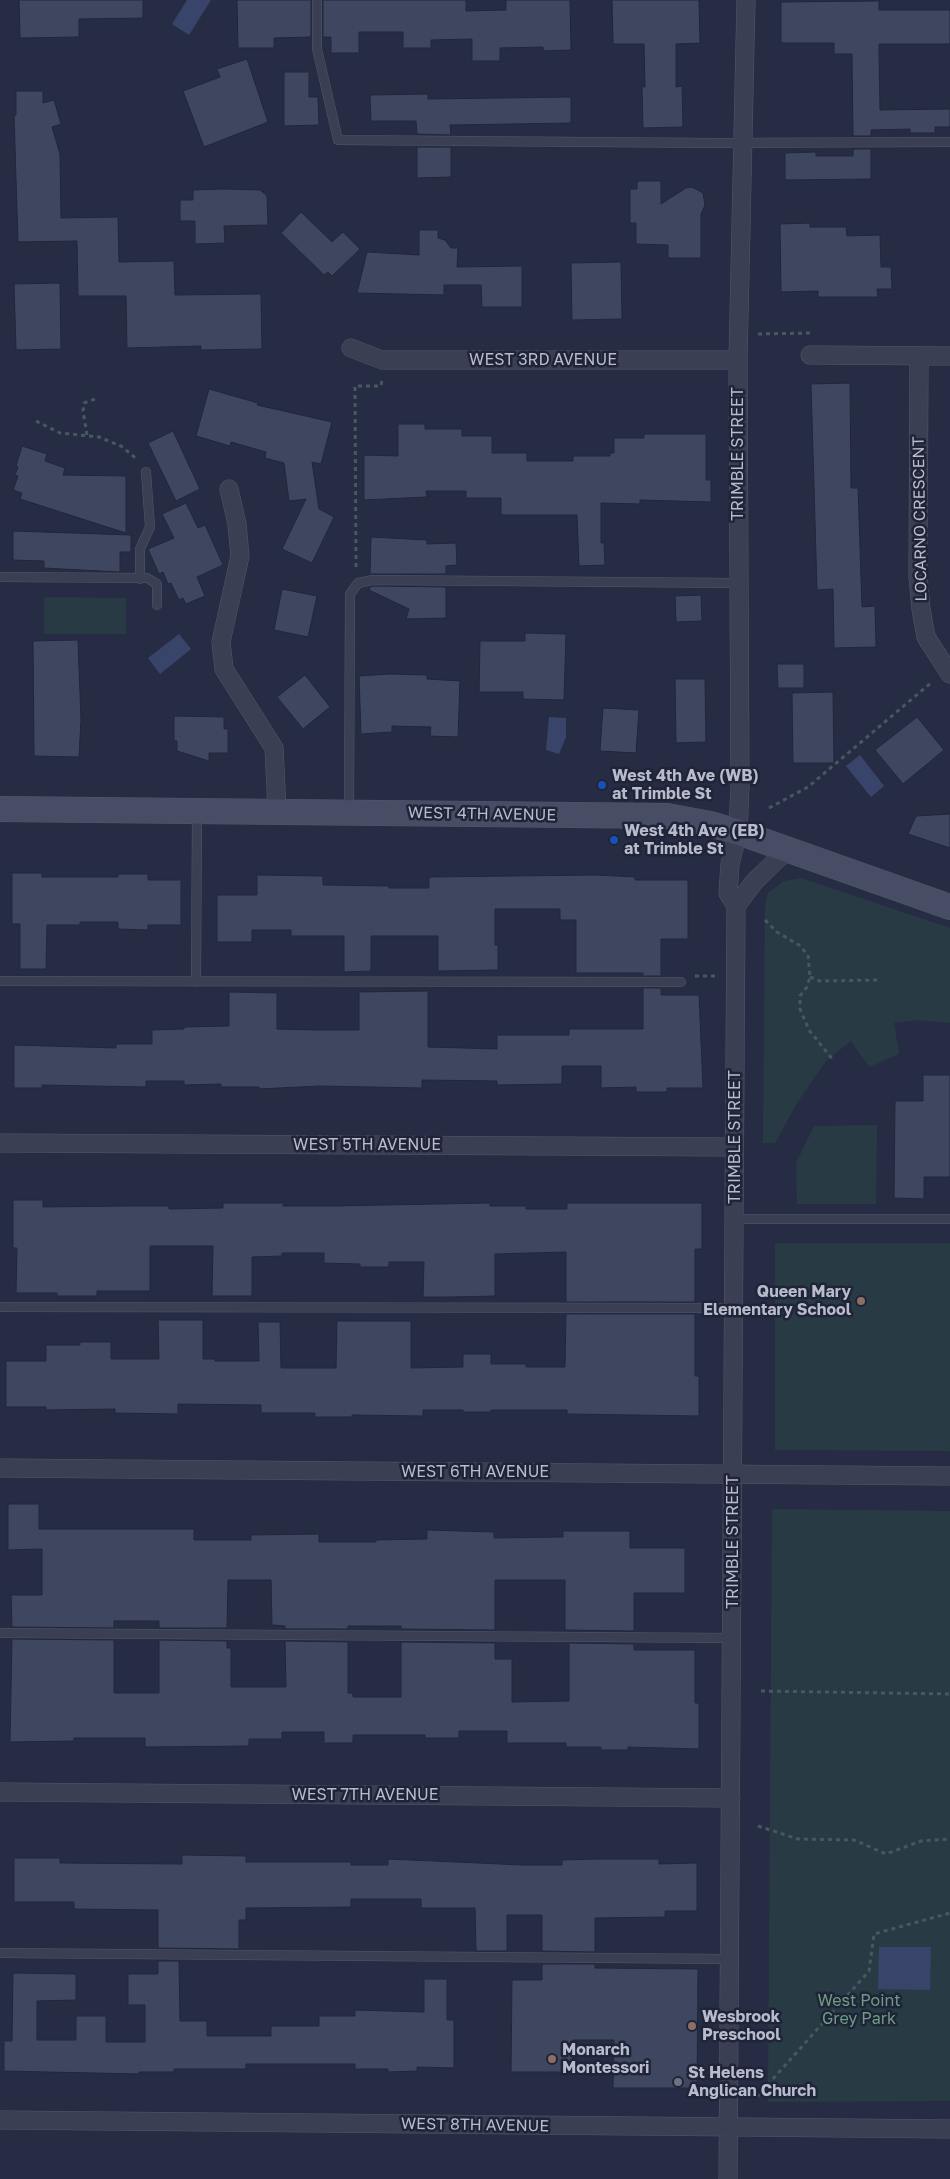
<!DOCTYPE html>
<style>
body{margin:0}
canvas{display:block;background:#262c43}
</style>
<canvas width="950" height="2179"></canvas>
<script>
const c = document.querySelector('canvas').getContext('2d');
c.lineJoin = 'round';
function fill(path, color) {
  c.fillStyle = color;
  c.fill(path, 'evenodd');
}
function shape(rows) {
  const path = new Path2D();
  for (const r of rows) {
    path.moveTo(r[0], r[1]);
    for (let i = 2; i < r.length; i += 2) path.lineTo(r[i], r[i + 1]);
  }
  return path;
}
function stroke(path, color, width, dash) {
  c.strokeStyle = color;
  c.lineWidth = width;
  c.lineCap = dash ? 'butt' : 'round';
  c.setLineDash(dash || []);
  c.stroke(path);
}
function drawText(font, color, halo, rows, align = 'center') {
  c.font = font + ' "Golos Text",sans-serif';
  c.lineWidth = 5;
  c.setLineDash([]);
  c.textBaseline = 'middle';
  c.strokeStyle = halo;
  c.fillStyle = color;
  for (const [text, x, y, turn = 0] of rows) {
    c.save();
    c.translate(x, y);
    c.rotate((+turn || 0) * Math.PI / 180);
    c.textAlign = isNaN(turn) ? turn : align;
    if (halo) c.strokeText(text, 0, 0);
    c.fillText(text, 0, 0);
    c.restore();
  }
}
const green = shape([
 [44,597,126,598,126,634,44,634],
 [801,878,950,928,950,1023,918,1020,894,1023,899,1054,869,1067,851,1041,826,1061,797,1103,775,1143,763,1143,765,909,768,893,784,881],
 [877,1125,876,1204,797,1204,796,1163,814,1126],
 [775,1243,950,1243,950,1451,775,1450],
 [772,1509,950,1511,950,2101,768,2102]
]);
const water = shape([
 [187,0,211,0,189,35,172,24],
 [179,634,191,649,160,674,148,658],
 [549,717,566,718,566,737,559,754,546,750],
 [860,755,884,786,871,797,846,766],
 [879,1947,931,1947,930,1990,878,1989]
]);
const building = shape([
 [19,0,143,0,143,18,79,19,79,37,20,38,19,0],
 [237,0,311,0,311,37,274,38,274,48,238,48,237,0],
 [323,0,466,0,466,11,506,10,506,0,570,0,571,50,543,51,543,47,500,48,500,61,472,61,472,39,431,40,431,48,403,48,403,32,359,32,359,53,331,53,331,37,323,37,323,0],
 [612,0,699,0,700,43,676,44,676,87,682,86,683,127,643,128,642,87,645,87,644,44,613,44,612,0],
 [879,1,879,10,950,10,950,44,879,44,879,54,880,110,950,109,950,127,935,127,935,133,910,133,910,129,871,130,871,136,853,136,852,54,834,54,834,43,781,43,781,2,879,1],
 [247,59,268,122,204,147,183,91,220,77,217,69,247,59],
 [284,72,309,72,309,97,318,97,319,125,284,126,284,72],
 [16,91,43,91,43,103,54,100,61,124,52,127,60,154,61,218,118,217,119,262,174,261,175,295,261,294,262,349,201,350,201,346,127,348,126,296,78,296,77,241,18,242,14,115,16,115,16,91],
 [428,94,428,99,571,97,571,123,450,125,451,135,417,134,416,121,371,121,370,95,428,94],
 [417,147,451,147,451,177,417,178,417,147],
 [853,149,871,149,871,179,785,180,785,153,816,152,816,156,853,156,853,149],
 [637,181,661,181,661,204,686,188,692,187,703,193,705,205,701,214,701,258,668,258,668,245,636,244,636,223,630,223,630,189,637,189,637,181],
 [223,189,260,190,267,196,268,225,224,226,225,243,195,244,195,221,180,221,180,200,193,200,193,190,223,189],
 [301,212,332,242,343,232,360,249,332,276,328,272,324,275,281,233,301,212],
 [810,223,810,227,846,227,847,236,880,235,881,267,891,267,892,289,877,289,878,297,818,297,818,291,781,292,780,224,810,223],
 [419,230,438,230,438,238,445,240,451,248,458,248,457,267,522,266,522,307,482,307,481,285,444,285,444,295,357,293,367,252,419,255,419,230],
 [621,262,622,319,572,320,571,263,621,262],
 [60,283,61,349,16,350,14,284,60,283],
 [850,383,851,488,858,488,862,607,875,606,876,647,834,648,833,589,817,590,811,384,850,383],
 [209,389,258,403,257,405,332,422,321,464,312,462,319,509,334,517,312,563,282,549,306,499,289,501,284,463,265,458,266,452,231,442,230,446,196,436,209,389],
 [398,424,425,424,425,429,462,429,462,436,492,436,492,453,527,453,527,461,573,461,573,456,610,456,610,453,614,453,614,438,644,438,644,434,706,434,706,480,711,480,711,502,640,500,640,504,601,503,601,543,604,543,605,565,579,566,577,515,501,515,501,498,466,498,466,491,426,491,427,497,364,500,364,455,398,456,398,424],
 [173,431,200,489,176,501,148,443,173,431],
 [22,446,47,454,45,461,65,468,63,475,126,476,126,533,20,499,22,493,13,490,18,476,15,475,18,467,16,466,22,446],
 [186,503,198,528,205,525,223,565,197,577,205,596,186,604,183,598,179,600,171,583,168,584,163,572,159,574,148,549,174,538,162,514,186,503],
 [13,531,131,535,131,552,120,552,120,572,44,568,44,561,13,560,13,531],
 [371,537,427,540,427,544,456,543,457,565,446,566,446,574,370,574,371,537],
 [374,586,446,587,446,618,406,619,409,609,369,590,370,587,374,586],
 [282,589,317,596,308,637,274,630,282,589],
 [701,595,702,621,676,622,675,596,701,595],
 [525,633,566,634,564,700,523,699,523,692,479,692,480,641,525,641,525,633],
 [78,640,81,720,79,757,34,756,33,641,78,640],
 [777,664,804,664,804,688,778,688,777,664],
 [390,674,427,675,427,679,460,681,458,737,430,736,431,727,392,726,392,732,361,734,359,676,390,674],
 [305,675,330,707,303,729,277,697,305,675],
 [675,679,705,679,706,742,676,743,675,679],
 [833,692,834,763,793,763,792,693,833,692],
 [603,708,639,710,636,753,600,751,603,708],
 [174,716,224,717,224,729,228,729,228,753,209,753,209,761,177,751,177,741,174,741,174,716],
 [917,717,944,750,903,784,875,750,917,717],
 [950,814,950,848,908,834,916,816,950,814],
 [12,873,42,873,42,877,118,877,118,874,148,874,148,880,181,880,181,925,148,925,148,930,118,929,118,922,80,922,80,925,47,925,46,969,20,969,20,924,12,924,12,873],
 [257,875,323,876,323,885,389,886,389,888,429,888,429,877,595,875,635,877,635,880,688,880,688,939,661,939,661,976,643,976,643,973,576,973,576,920,560,920,560,909,495,909,495,945,498,945,498,970,438,971,438,936,371,936,371,971,344,972,344,936,291,936,291,930,252,930,252,942,217,942,217,895,257,895,257,875],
 [643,988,661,988,661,995,699,995,703,1088,667,1088,667,1092,636,1092,636,1087,601,1088,601,1066,562,1066,562,1084,497,1085,497,1081,422,1080,422,1088,319,1086,259,1089,259,1087,221,1087,221,1084,184,1085,184,1081,146,1081,146,1087,42,1085,42,1088,14,1088,14,1045,116,1048,116,1044,152,1044,152,1030,184,1029,184,1027,229,1026,229,992,277,993,277,1029,319,1030,359,1030,359,992,428,991,428,1047,497,1049,497,1035,569,1035,569,1029,643,1029,643,988],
 [923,1075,950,1075,950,1177,924,1177,924,1199,894,1198,895,1101,923,1101,923,1075],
 [13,1200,43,1200,43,1207,125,1206,169,1206,169,1209,223,1208,223,1203,283,1203,283,1206,334,1206,490,1203,490,1206,526,1206,526,1209,567,1209,567,1203,702,1203,702,1249,695,1249,695,1302,566,1302,566,1252,495,1254,495,1296,450,1297,423,1297,424,1262,389,1262,389,1267,360,1267,360,1264,324,1263,324,1253,282,1253,282,1256,252,1257,252,1296,212,1296,213,1246,150,1246,150,1291,97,1291,97,1296,57,1296,57,1293,16,1293,17,1248,13,1248,13,1200],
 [566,1314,695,1314,695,1376,699,1376,699,1416,567,1414,567,1410,491,1410,491,1412,463,1412,463,1410,423,1410,423,1416,352,1415,352,1417,315,1417,315,1413,261,1413,261,1405,178,1404,178,1414,115,1413,115,1409,46,1410,46,1407,6,1407,6,1361,46,1361,46,1345,80,1345,80,1342,111,1342,111,1359,159,1359,158,1320,203,1320,203,1359,215,1359,215,1361,259,1361,258,1322,280,1322,281,1368,336,1368,337,1321,411,1321,411,1368,463,1367,463,1354,491,1354,491,1364,526,1364,526,1367,565,1367,566,1314],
 [8,1504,39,1504,39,1529,194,1529,194,1540,251,1540,251,1535,319,1534,319,1542,376,1542,376,1540,427,1539,427,1530,494,1532,494,1538,563,1537,563,1531,630,1531,630,1548,685,1548,685,1593,634,1593,634,1631,565,1630,565,1580,495,1580,495,1630,401,1629,401,1626,348,1626,348,1629,285,1629,285,1626,272,1625,271,1580,228,1580,227,1628,159,1628,159,1621,114,1621,114,1628,12,1627,11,1595,42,1595,42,1549,8,1550,8,1504],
 [12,1639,114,1640,114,1693,159,1693,159,1640,227,1641,227,1648,231,1648,231,1687,286,1687,285,1641,348,1642,348,1693,353,1693,353,1697,401,1697,401,1642,495,1643,495,1659,512,1659,512,1702,569,1701,569,1643,634,1644,634,1650,695,1650,695,1703,699,1703,699,1749,628,1747,628,1750,601,1750,601,1747,566,1747,566,1743,507,1743,507,1731,459,1731,459,1738,425,1738,425,1735,353,1735,353,1743,324,1743,324,1732,282,1732,282,1739,249,1739,249,1746,145,1747,145,1738,74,1738,74,1741,10,1742,12,1639],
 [182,1855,246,1856,246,1862,351,1862,351,1865,388,1865,388,1859,523,1865,562,1865,562,1860,596,1859,659,1859,659,1864,697,1863,697,1911,665,1911,665,1917,595,1918,595,1952,542,1951,542,1915,507,1915,507,1951,476,1951,475,1908,421,1908,421,1899,351,1899,351,1907,246,1908,246,1920,239,1920,239,1949,158,1948,158,1910,74,1909,74,1902,14,1902,14,1858,60,1858,60,1863,182,1864,182,1855],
 [158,1961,179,1961,180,2021,207,2021,207,2036,271,2036,271,2026,319,2026,319,2016,355,2016,355,2010,424,2012,424,1979,447,1979,447,2020,454,2020,454,2068,417,2067,417,2071,388,2072,388,2069,355,2069,355,2064,246,2064,246,2069,174,2069,174,2072,139,2072,139,2074,4,2071,4,2041,12,2041,13,1973,76,1974,76,2000,37,2001,37,2040,76,2040,76,2016,106,2016,106,2042,145,2042,145,2005,128,2005,128,1974,158,1974,158,1961],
 [542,1964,595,1964,595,1968,698,1969,697,2088,613,2088,614,2040,573,2040,573,2072,511,2072,512,1980,542,1980,542,1964]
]);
const path = shape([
 [758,334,810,333,810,335],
 [36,421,60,433,99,437,121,446,138,460],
 [87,435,83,411,84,403,98,398],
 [356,567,355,386,381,386,382,380],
 [769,808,808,787,932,682],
 [765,920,777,932,799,945,808,955,810,977,807,987,800,996,800,1009,809,1030,833,1060],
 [695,976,715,976],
 [810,977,820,981,877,980],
 [761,1691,950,1694],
 [758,1826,798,1839,854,1840,886,1854,921,1841,950,1839],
 [757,2097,869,1971,874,1934,950,1913]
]);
const service = shape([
 [317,0,317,49,338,140,716,143,950,142],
 [0,577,147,578,157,584,157,605],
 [140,579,140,549,150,527,146,472],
 [349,812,350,594,358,583,373,580,738,583],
 [0,981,681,982],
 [196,982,197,812],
 [735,1219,950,1219],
 [0,1307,734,1308],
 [0,1633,732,1638],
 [0,1953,730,1959]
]);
const minor = shape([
 [351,348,382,360,738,360],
 [810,355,950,356],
 [919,356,918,577,921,609,926,637,950,674],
 [229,489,237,524,240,556,221,642,224,669,274,748,277,810],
 [736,906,754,882,788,849],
 [0,1143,734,1147],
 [0,1468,950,1476],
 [0,1792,731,1798],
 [0,2120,950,2129],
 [728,2179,736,906,728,893,730,864,738,832,740,787,738,360,746,0]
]);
const secondary = shape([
 [0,809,667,816,710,824,738,832,950,907]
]);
const markers = [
 [602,785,5,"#1a4fb4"],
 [614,840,5,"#1a4fb4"],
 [861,1301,5,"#8d6e63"],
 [692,2026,5,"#8d6e63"],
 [552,2059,5,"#8d6e63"],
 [678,2082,5,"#6b7280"]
];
const streetNames = [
 ["WEST 3RD AVENUE",543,360],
 ["TRIMBLE STREET",738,454,-90],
 ["LOCARNO CRESCENT",920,519,-91],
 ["WEST 4TH AVENUE",482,814,1],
 ["TRIMBLE STREET",735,1137,-90],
 ["WEST 5TH AVENUE",367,1145],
 ["WEST 6TH AVENUE",475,1472],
 ["TRIMBLE STREET",733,1542,-90],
 ["WEST 7TH AVENUE",365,1795],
 ["WEST 8TH AVENUE",475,2125,1]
];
const poiNames = [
 ["West 4th Ave (WB)",612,776],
 ["at Trimble St",612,794],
 ["West 4th Ave (EB)",624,831],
 ["at Trimble St",624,849],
 ["Queen Mary",851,1292,"right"],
 ["Elementary School",851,1310,"right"],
 ["Wesbrook",702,2017],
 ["Preschool",702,2035],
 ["Monarch",562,2050],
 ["Montessori",562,2068],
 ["St Helens",688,2073],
 ["Anglican Church",688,2091]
];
const parkNames = [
 ["West Point",859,2001],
 ["Grey Park",859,2019]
];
fill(green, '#283b44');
fill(water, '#39446a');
fill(building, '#3f4760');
stroke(building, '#21263a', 1);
stroke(service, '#52576a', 10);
stroke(minor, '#52576a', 19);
stroke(secondary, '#52576a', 26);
stroke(path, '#465860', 3, [4, 4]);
stroke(service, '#3a3f53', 9);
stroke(minor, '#3a3f53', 18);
stroke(secondary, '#484d66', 25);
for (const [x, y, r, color] of markers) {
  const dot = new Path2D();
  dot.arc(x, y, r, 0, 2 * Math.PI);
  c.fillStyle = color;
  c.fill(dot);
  stroke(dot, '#1f2438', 2);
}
drawText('16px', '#b7bbcc', '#1f2438', streetNames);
drawText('bold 16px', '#b7bbcc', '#1f2438', poiNames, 'left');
drawText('16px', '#6d9e82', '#1f2438', parkNames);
</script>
